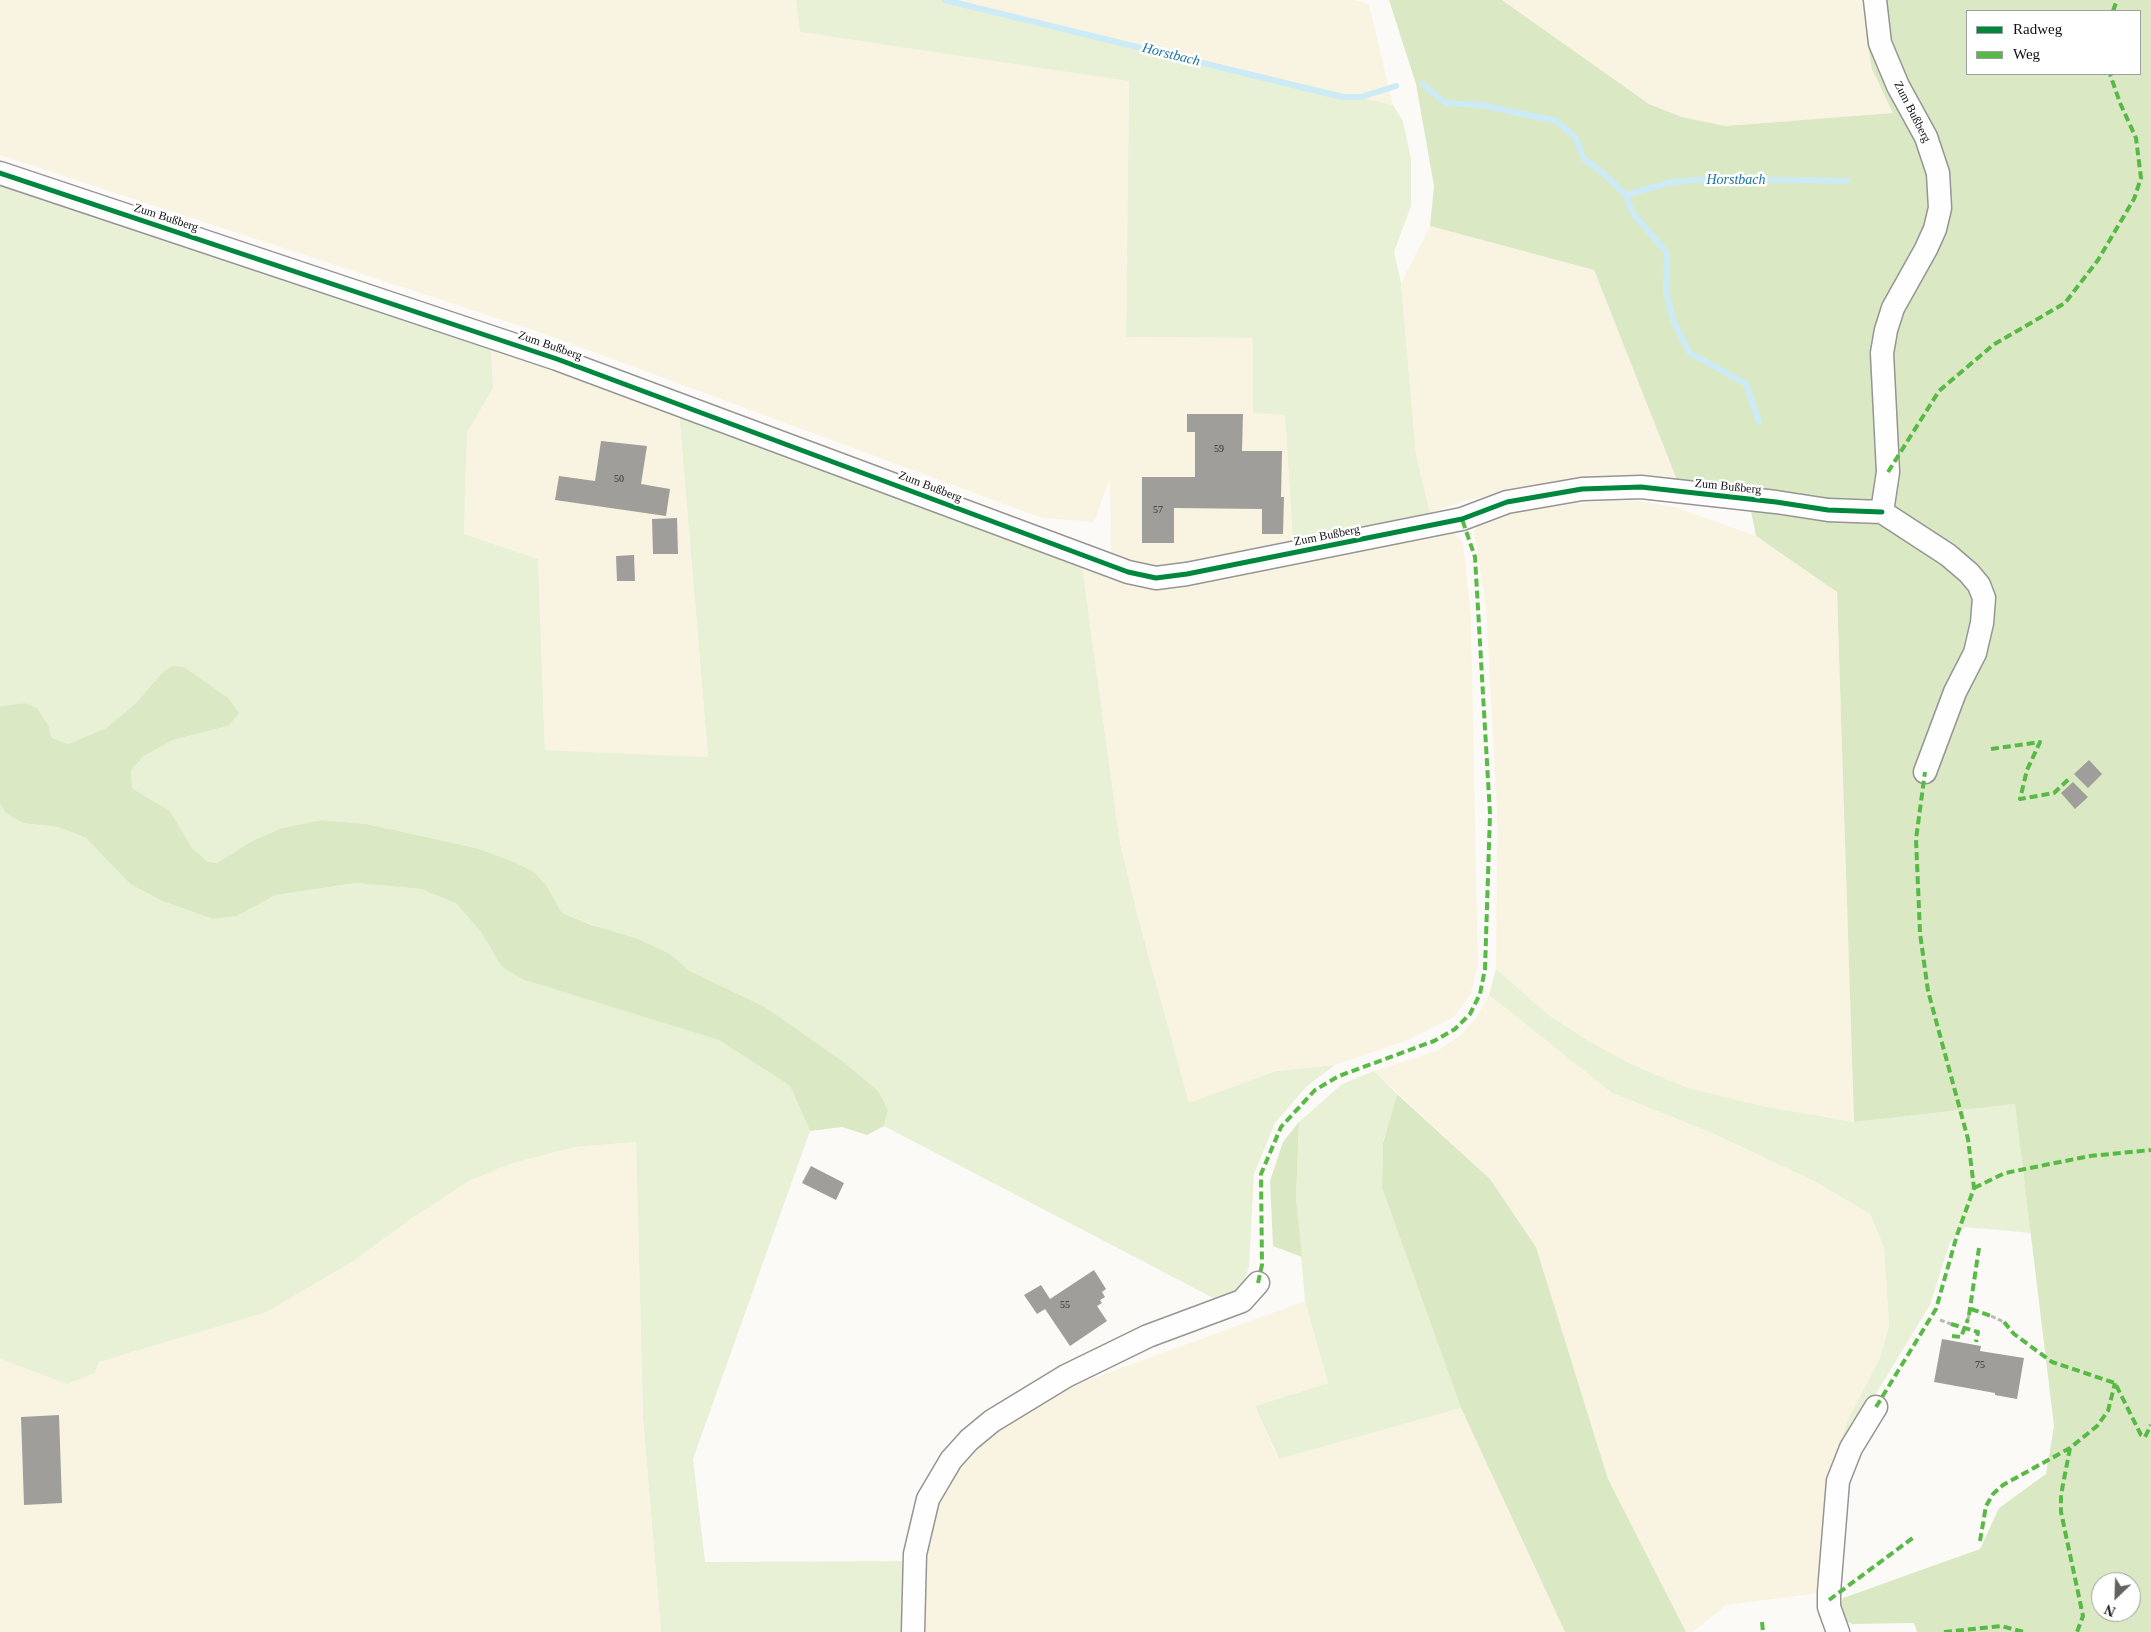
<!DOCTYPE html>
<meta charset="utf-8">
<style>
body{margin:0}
#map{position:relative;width:2151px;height:1632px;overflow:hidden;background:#fcfaf6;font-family:Georgia,serif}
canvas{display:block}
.legend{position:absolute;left:1966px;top:10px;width:175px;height:65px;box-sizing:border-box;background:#fff;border:1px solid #9f9f9f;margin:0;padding:6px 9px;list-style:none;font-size:15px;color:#101010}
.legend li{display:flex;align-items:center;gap:10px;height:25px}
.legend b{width:25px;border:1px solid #9f9f9f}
.north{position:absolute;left:2091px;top:1572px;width:50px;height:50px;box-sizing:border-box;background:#fff;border:1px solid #9f9f9f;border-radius:50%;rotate:204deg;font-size:14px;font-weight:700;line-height:20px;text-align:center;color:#101010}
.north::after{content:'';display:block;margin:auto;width:18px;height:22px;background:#636260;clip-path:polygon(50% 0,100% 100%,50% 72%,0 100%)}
</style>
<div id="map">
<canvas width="2151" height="1632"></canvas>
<ul class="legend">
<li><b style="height:6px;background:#00873e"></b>Radweg</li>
<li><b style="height:6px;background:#58b947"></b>Weg</li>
</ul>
<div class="north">N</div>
</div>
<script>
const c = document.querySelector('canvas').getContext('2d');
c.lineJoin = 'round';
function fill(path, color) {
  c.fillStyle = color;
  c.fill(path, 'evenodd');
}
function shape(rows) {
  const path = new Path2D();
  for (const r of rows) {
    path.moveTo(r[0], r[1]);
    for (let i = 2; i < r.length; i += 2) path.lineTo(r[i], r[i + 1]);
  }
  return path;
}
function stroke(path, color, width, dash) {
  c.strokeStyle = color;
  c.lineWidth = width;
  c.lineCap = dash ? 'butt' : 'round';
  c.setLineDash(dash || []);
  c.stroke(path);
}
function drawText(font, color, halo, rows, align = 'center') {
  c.font = font + ' Georgia,serif';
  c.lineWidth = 5;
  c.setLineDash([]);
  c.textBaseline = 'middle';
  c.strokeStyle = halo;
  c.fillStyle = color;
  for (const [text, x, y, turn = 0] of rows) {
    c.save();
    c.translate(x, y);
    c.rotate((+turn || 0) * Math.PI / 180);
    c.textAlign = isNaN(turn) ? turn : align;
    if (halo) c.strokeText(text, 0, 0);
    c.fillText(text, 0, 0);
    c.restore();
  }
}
const farmland = shape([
 [0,0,796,0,800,32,1129,80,1126,337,1254,338,1253,413,1285,414,1293,542,1167,568,1140,567,1111,560,1110,478,1094,522,1042,518,545,334,0,155],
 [949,0,1354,0,1369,4,1393,105],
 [1502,0,1866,0,1872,69,1894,113,1725,126,1682,117,1649,104],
 [1430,226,1594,270,1677,480,1602,476,1527,486,1465,501,1430,513,1416,454,1401,283],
 [491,346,679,412,708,757,545,750,538,559,464,534,467,433,493,388],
 [1626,499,1675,507,1756,536,1837,592,1854,1122,1762,1106,1688,1088,1633,1065,1587,1040,1550,1016,1496,969,1497,812,1486,607,1474,532,1478,524,1501,513,1576,503],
 [1441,530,1455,533,1463,543,1471,616,1478,965,1471,993,1454,1017,1408,1040,1335,1065,1276,1071,1189,1104,1139,921,1120,843,1082,566,1139,583],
 [1489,995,1612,1093,1712,1133,1814,1181,1870,1214,1884,1248,1889,1326,1879,1360,1849,1417,1829,1471,1819,1593,1726,1605,1693,1632,1686,1632,1608,1479,1536,1247,1490,1179,1374,1071,1439,1050,1462,1034,1478,1015],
 [636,1142,643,1418,661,1632,0,1632,0,1359,67,1384,95,1373,99,1362,267,1312,355,1260,411,1219,469,1181,513,1163,575,1147],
 [1305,1301,1328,1383,1255,1406,1278,1459,1461,1408,1565,1632,924,1632,924,1565,938,1502,957,1469,983,1439,1077,1384]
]);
const green = shape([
 [796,0,949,0,1393,105,1403,121,1411,159,1411,206,1394,252,1401,283,1416,454,1430,513,1293,542,1285,415,1253,413,1253,338,1126,337,1129,81,800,32],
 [0,182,491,346,493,388,467,433,464,534,538,559,545,750,708,757,679,412,1082,566,1120,843,1139,921,1189,1103,1276,1071,1335,1065,1307,1086,1275,1123,1254,1174,1249,1267,1243,1284,1235,1292,1217,1300,884,1126,888,1110,879,1092,765,1007,690,971,670,954,562,913,548,888,512,861,476,848,367,824,321,820,282,828,254,840,217,863,207,861,192,848,170,811,132,788,131,770,144,756,173,740,228,726,172,666,162,673,135,704,106,728,68,744,52,738,49,727,25,703,0,706],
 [0,804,5,812,22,823,58,827,86,838,130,884,162,901,213,919,237,916,276,895,356,883,421,889,456,902,481,932,501,966,719,1040,790,1086,810,1131,693,1459,705,1562,910,1561,906,1632,661,1632,643,1418,636,1142,575,1147,513,1163,469,1181,411,1219,355,1260,267,1312,99,1362,95,1373,67,1384,0,1359],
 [1496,969,1550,1016,1587,1040,1633,1065,1688,1088,1762,1106,1854,1122,2015,1104,2031,1233,1965,1227,1950,1242,1930,1305,1829,1471,1849,1417,1879,1360,1889,1326,1884,1248,1870,1214,1814,1181,1712,1133,1612,1093,1489,995],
 [1374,1071,1397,1094,1383,1142,1382,1188,1461,1408,1279,1459,1255,1406,1328,1383,1305,1301,1296,1199,1299,1122,1342,1084]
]);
const forest = shape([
 [1389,0,1502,0,1649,104,1682,117,1725,126,1893,113,1872,69,1866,35,1866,0,2151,0,2151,1632,1917,1632,1914,1623,1852,1624,1842,1619,1839,1609,1843,1598,1980,1549,1999,1508,2046,1474,2054,1426,2015,1104,1854,1122,1837,592,1756,536,1746,487,1677,480,1594,270,1430,226,1434,186,1416,84],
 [1967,11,2140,11,2140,74,1967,74],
 [2101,1582,2131,1582,2131,1612,2101,1612],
 [172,666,184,667,228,698,239,713,228,726,173,740,144,756,131,770,132,788,170,811,192,848,207,861,217,863,254,840,282,828,321,820,367,824,476,848,512,861,535,873,548,888,562,913,592,925,638,939,670,954,690,971,765,1007,846,1064,879,1092,888,1110,884,1126,867,1135,842,1127,810,1131,790,1086,719,1040,522,979,501,966,481,932,456,903,421,889,356,883,276,895,237,916,213,919,162,901,130,884,86,838,58,827,22,823,5,812,0,804,0,706,25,703,37,708,49,727,52,738,68,744,106,728,135,704,162,673],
 [1397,1094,1490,1179,1536,1247,1608,1479,1686,1632,1565,1632,1461,1408,1382,1188,1383,1143],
 [1299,1122,1296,1199,1302,1257,1273,1246,1270,1181,1283,1142]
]);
const stream = shape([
 [945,0,1342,97,1361,97,1396,86],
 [1423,84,1445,103,1481,105,1556,121,1575,137,1584,159,1603,173,1626,195,1632,212,1667,253,1666,292,1674,323,1690,353,1746,384,1759,422],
 [1626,195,1672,182,1713,179,1847,181]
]);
const building = shape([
 [1187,414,1243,414,1242,451,1282,451,1281,497,1284,497,1283,534,1262,534,1262,509,1174,508,1174,543,1142,543,1142,477,1195,477,1195,432,1187,432],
 [601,441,647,446,641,484,670,489,666,516,555,500,559,476,595,481],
 [677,518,678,554,653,554,652,519],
 [634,555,635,581,617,581,616,556],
 [2089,760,2102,774,2088,788,2074,774],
 [2073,782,2088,797,2075,809,2061,793],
 [811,1166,844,1183,836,1200,802,1183],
 [1094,1270,1106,1289,1102,1292,1105,1297,1100,1300,1102,1303,1097,1306,1107,1321,1070,1346,1045,1309,1037,1314,1024,1295,1041,1285,1050,1299],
 [1942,1339,1981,1346,1980,1351,2024,1358,2017,1399,1995,1395,1995,1393,1934,1382],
 [59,1415,62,1503,24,1505,21,1417]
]);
const path = shape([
 [1991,1316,2004,1322],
 [1968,1319,1969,1315],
 [1940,1320,1951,1324]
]);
const minor = shape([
 [1875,0,1880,43,1898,86,1926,137,1938,173,1940,208,1935,229,1926,249,1893,308,1886,330,1882,353,1888,472,1882,512],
 [0,173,557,359,1128,572,1156,578,1187,574,1462,519,1507,502,1582,489,1641,487,1776,502,1828,510,1882,512,1948,555,1969,573,1979,585,1984,598,1982,623,1975,653,1955,692,1925,772],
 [913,1632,915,1554,928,1499,951,1460,969,1440,992,1421,1066,1376,1148,1336,1242,1301,1258,1283],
 [1838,1632,1829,1607,1829,1592,1838,1481,1851,1448,1876,1407]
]);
const quiet = shape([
 [2113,11,2117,0],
 [1888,472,1939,391,1993,345,2065,303,2098,260,2134,199,2141,178,2136,138,2120,103,2110,74],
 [1991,749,2040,742,2027,770,2020,799,2054,793,2071,777],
 [1974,1188,2005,1173,2090,1156,2151,1150],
 [1258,1283,1262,1265,1261,1174,1281,1127,1315,1090,1339,1076,1434,1041,1455,1029,1470,1014,1480,994,1485,969,1490,814,1475,557,1462,519],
 [1971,1309,1991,1316],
 [1969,1315,1979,1248],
 [2004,1322,2014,1334,2052,1362,2115,1383,2141,1435,2145,1437,2151,1425],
 [1951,1324,1978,1332,1976,1342],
 [1952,1336,1961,1337,1968,1319],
 [1876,1407,1936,1309,1957,1235,1974,1188,1968,1139,1928,991,1920,933,1916,839,1925,772],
 [2070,1448,2061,1495,2061,1512,2083,1616,2077,1632],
 [1980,1541,1986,1506,1993,1494,2003,1485,2070,1448,2097,1426,2108,1411,2115,1383],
 [1829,1600,1914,1537],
 [1762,1622,1763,1632],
 [1944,1632,2001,1626,2024,1632]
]);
const cycleway = shape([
 [0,173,557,359,1128,572,1156,578,1187,574,1462,519,1507,502,1582,489,1641,487,1776,502,1828,510,1882,512]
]);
const numberNames = [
 ["59",1219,449],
 ["50",619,479],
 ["57",1158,510],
 ["55",1065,1305],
 ["75",1980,1365]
];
const streetNames = [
 ["Zum Bußberg",1912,112,63],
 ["Zum Bußberg",166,218,18],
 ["Zum Bußberg",550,346,19],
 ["Zum Bußberg",930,487,21],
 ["Zum Bußberg",1728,487,6],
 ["Zum Bußberg",1327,536,-11]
];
const waterNames = [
 ["Horstbach",1171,55,14],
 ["Horstbach",1736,180]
];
fill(farmland, '#f9f4e2');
fill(green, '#e8f1d6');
fill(forest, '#dae9c3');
stroke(stream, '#ccebf7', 6);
fill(building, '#a09e9b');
stroke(minor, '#969594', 25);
stroke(path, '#b9b9b8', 3, [5, 2.5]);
stroke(minor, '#fffefe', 22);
stroke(quiet, '#58b947', 4, [8, 4]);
stroke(cycleway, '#00873e', 5);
drawText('10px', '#343433', null, numberNames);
drawText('12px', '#101010', '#fff', streetNames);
drawText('italic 14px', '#1774a4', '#fff', waterNames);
</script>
